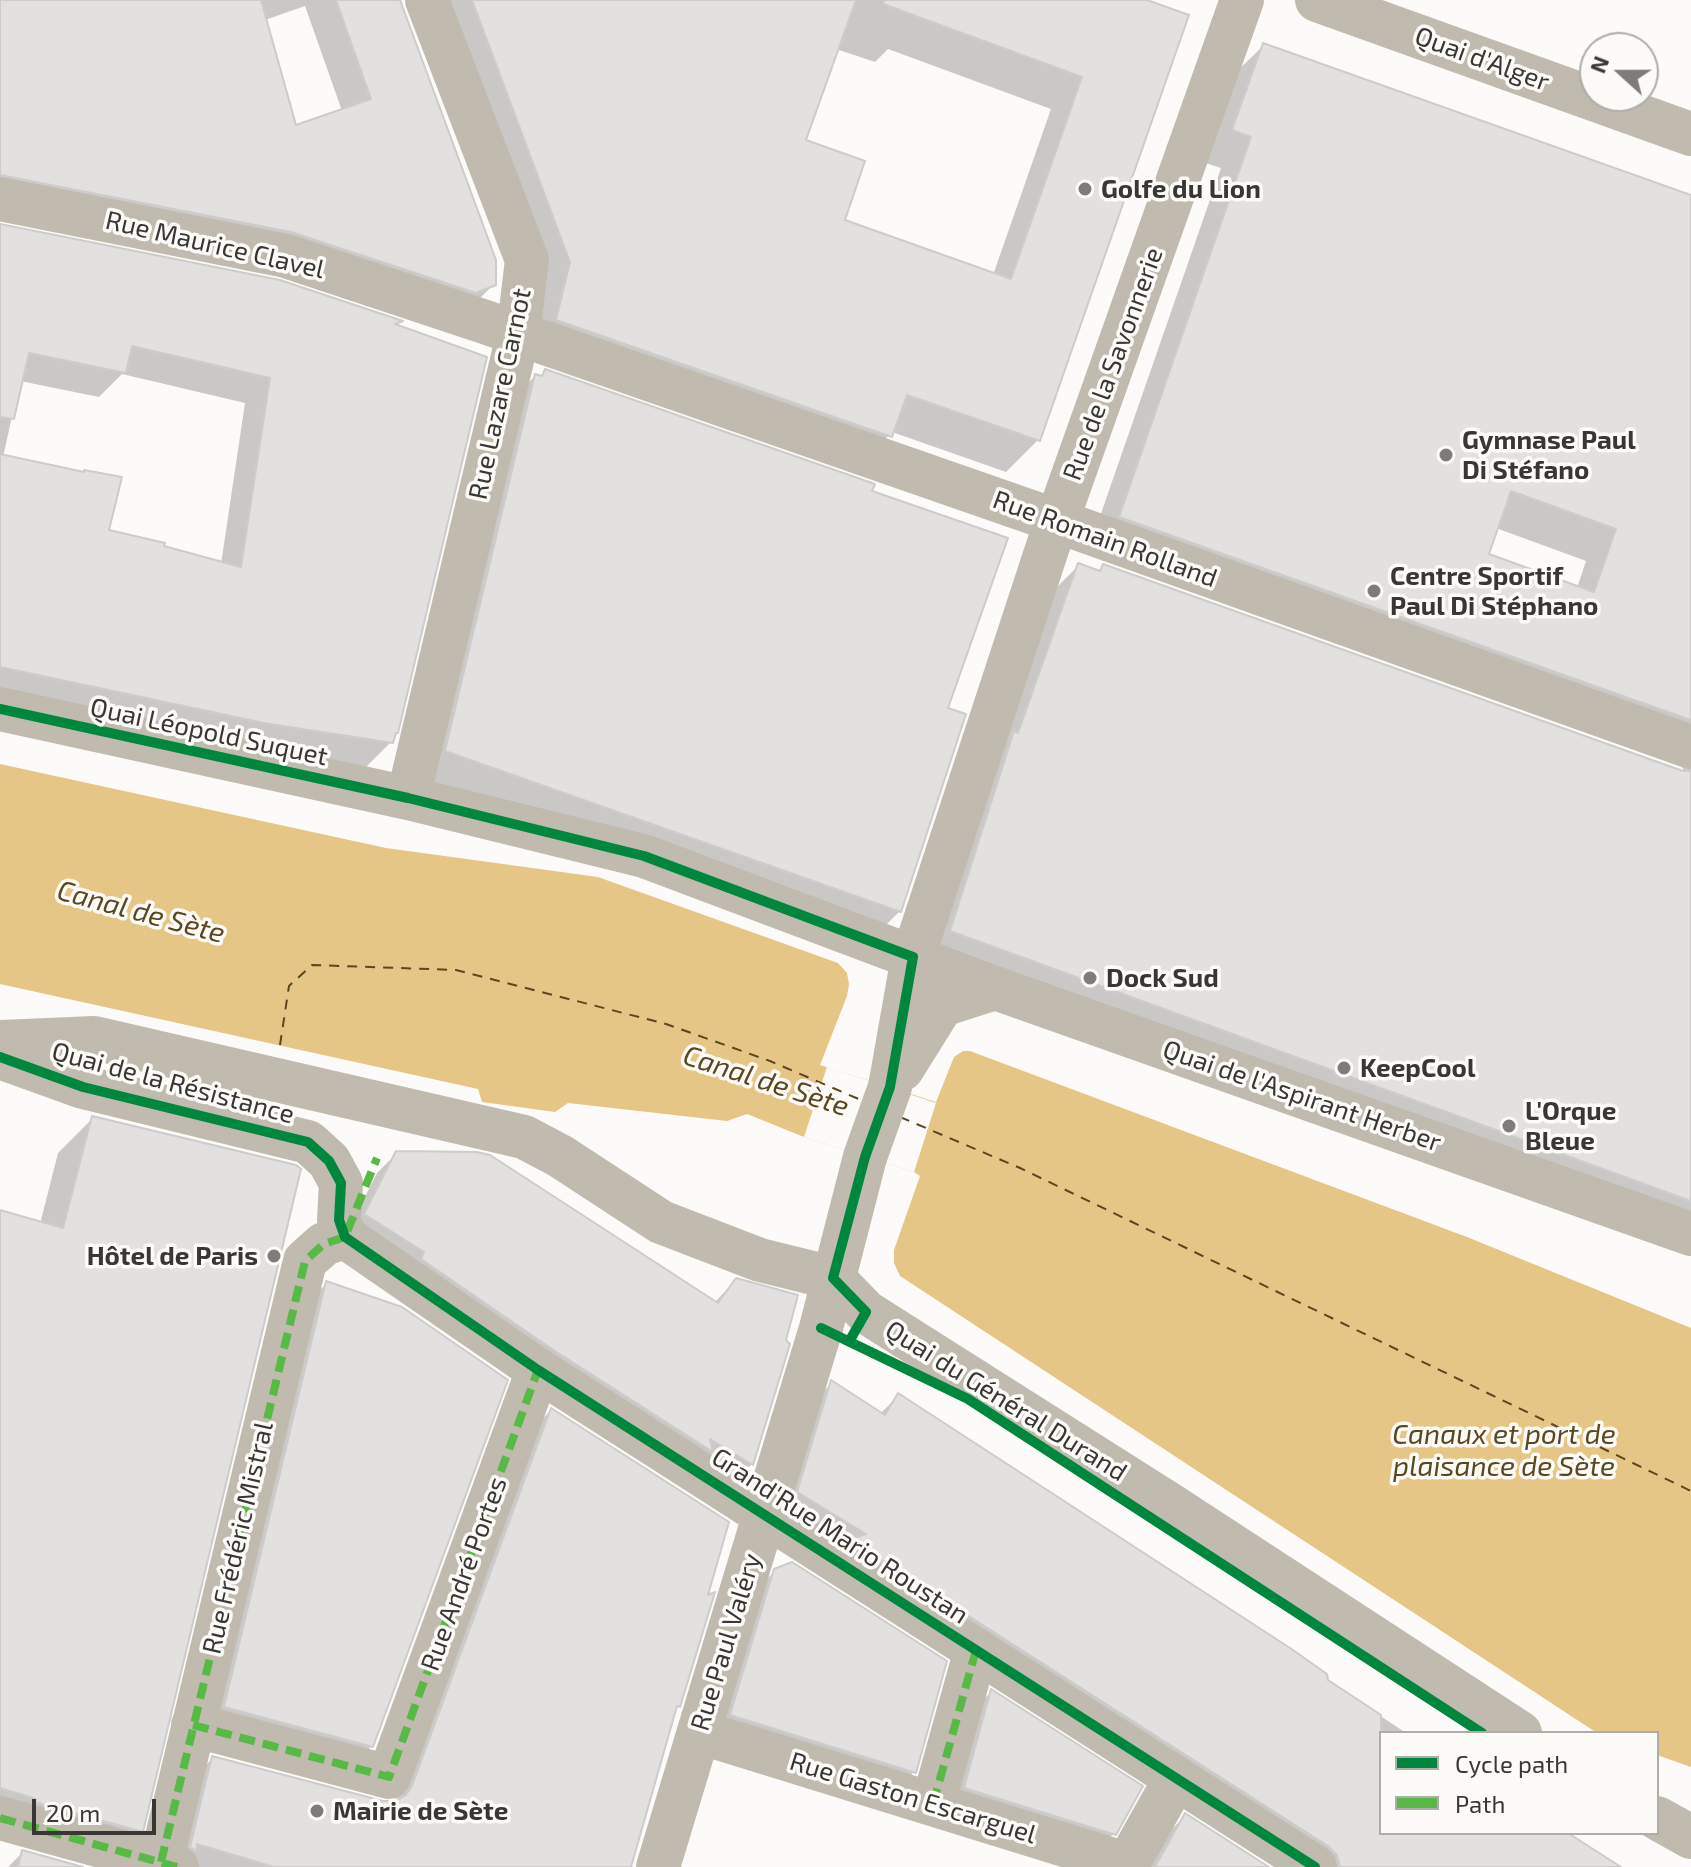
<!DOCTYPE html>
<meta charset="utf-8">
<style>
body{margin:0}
#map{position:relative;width:1691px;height:1867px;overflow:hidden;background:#fcfbf9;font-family:"Exo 2",sans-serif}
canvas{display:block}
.legend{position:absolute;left:1379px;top:1731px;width:280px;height:104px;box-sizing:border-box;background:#fdfbf8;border:2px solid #aeadaa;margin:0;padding:10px 14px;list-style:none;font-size:24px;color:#383736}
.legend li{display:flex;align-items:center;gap:16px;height:40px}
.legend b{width:40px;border:2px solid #aeadaa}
.north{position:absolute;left:1579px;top:32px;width:80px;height:80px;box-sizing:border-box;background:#fdfbf8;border:2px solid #aeadaa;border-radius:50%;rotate:291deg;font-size:22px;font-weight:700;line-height:32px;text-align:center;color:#383736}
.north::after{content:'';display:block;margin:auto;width:28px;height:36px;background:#7d7c7a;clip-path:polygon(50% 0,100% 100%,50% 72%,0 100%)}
.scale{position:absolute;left:32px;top:1799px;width:124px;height:36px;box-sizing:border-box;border:4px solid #383736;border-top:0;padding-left:10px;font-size:24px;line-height:28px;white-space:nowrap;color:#383736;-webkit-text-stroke:6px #fdfbf8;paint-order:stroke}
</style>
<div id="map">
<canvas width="1691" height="1867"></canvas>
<ul class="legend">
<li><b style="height:10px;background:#00873e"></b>Cycle path</li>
<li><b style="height:10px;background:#58b947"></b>Path</li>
</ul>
<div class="north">N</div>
<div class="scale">20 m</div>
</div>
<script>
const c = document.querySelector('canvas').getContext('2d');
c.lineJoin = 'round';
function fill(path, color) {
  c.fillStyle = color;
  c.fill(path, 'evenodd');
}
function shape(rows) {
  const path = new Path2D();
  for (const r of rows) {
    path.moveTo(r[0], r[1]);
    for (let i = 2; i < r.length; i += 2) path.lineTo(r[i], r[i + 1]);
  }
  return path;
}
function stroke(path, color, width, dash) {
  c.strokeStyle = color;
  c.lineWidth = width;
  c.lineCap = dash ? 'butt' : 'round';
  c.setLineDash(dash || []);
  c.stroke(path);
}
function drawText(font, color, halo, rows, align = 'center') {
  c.font = font + ' "Exo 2",sans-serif';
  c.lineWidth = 7;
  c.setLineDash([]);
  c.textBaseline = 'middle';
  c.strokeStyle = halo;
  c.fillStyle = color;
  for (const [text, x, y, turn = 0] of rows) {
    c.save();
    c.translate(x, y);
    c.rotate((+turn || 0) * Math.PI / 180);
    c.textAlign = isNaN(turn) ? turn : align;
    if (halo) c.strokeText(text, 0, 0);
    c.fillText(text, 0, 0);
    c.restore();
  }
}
const water = shape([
 [0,764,386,848,598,877,838,963,847,973,849,984,847,996,820,1065,936,1102,954,1057,963,1051,970,1051,1467,1237,1691,1328,1691,1767,1657,1755,1657,1733,1597,1733,900,1276,894,1263,894,1250,920,1176,914,1172,804,1137,747,1114,727,1121,568,1103,555,1112,482,1102,478,1089,0,984]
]);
const pier = shape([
 [827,1067,936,1103,914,1172,804,1137]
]);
const shadow = shape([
 [0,0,398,0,494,284,469,309,0,203],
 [305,6,342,111,295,128,265,20],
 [427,0,1141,0,1038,440,1006,472,892,432,858,468,525,353,539,295],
 [836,49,875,62,888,49,1051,109,993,275,843,221,803,141],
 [1264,45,1691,197,1691,1243,920,961,1047,597,1079,565,1097,572,1103,566,1685,773,1679,761,1089,548,1221,168,1202,162,1232,76],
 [1496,528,1586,561,1577,588,1487,555],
 [0,227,399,322,395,326,391,742,366,767,0,697],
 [122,374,245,403,221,564,107,532,3,457,20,381,99,397],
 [545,372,945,709,900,911,871,940,418,779,507,404,535,376,539,378],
 [92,1119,141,1831,107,1864,0,1833,0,1213,40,1224,58,1153],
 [397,1153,714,1303,736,1280,788,1345,752,1464,732,1484,346,1234,377,1173],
 [326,1284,372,1746,334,1784,187,1745,289,1321],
 [832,1383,880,1414,898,1396,1406,1733,1381,1733,1381,1833,1567,1833,1619,1867,1296,1867,773,1519,806,1408],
 [551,1410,678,1706,673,1712,629,1867,167,1867,187,1784,213,1758,391,1803,526,1436],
 [775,1571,914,1772,897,1789,714,1732,757,1589],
 [991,1692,1114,1833,1096,1851,947,1805,974,1709],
 [1185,1816,1265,1867,1145,1867,1159,1842],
 [23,1852,76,1867,8,1867]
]);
const ferry = shape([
 [280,1045,289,986,312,965,456,970,666,1024,770,1061,861,1100],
 [900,1117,1020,1168,1691,1491]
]);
const building = shape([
 [0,0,261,0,296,125,371,99,336,0,400,0,496,260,496,285,476,293,291,232,0,175,0,0],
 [472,0,856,0,806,140,865,161,845,220,1011,279,1082,77,883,4,884,0,1147,0,1189,15,1040,441,907,395,892,437,556,320,570,262,472,0],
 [1263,43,1691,195,1691,720,1119,517,1251,137,1232,130,1263,43],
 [1511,491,1616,529,1594,592,1489,554,1511,491],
 [0,224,280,280,403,321,395,324,487,357,398,733,396,733,393,743,264,723,0,667,0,454,84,472,84,470,122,477,109,530,165,543,164,546,241,567,270,378,132,346,126,373,29,353,14,419,0,417,0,224],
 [545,369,875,484,872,491,1008,538,948,708,966,714,901,912,445,751,535,374,542,376,545,369],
 [1078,563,1100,571,1103,564,1683,771,1691,771,1691,1201,950,931,1014,731,1018,733,1078,563],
 [92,1116,296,1165,301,1169,143,1832,35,1802,36,1799,0,1788,0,1210,63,1228,92,1116],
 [396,1151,477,1152,490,1155,718,1303,736,1278,798,1295,786,1340,790,1344,753,1465,710,1439,713,1452,552,1349,421,1259,424,1252,364,1214,396,1151],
 [326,1281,402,1307,508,1380,373,1747,224,1707,326,1281],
 [831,1380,885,1415,898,1393,1290,1648,1327,1674,1328,1680,1381,1715,1381,1833,1568,1833,1621,1867,1340,1867,1337,1855,1328,1846,850,1540,866,1534,797,1492,831,1380],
 [551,1408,729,1522,708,1595,715,1592,680,1707,677,1706,631,1867,274,1867,197,1844,196,1851,190,1847,212,1756,383,1801,395,1801,406,1795,412,1786,551,1408],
 [792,1562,947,1661,916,1773,730,1715,774,1569,792,1562],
 [991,1689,1143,1786,1116,1835,964,1788,991,1689],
 [1185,1813,1269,1867,1155,1867,1185,1813],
 [22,1850,83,1867,18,1867,22,1850]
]);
const minor = shape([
 [1317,0,1691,134],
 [1057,521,1691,747],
 [0,709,408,798,644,856,995,988,1691,1234],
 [408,798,518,335,527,260,427,0],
 [193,1725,389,1777,538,1370],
 [699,1732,1126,1864],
 [933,1804,976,1650],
 [0,1818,177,1867],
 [161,1862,305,1261,324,1244,345,1237],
 [658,1867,765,1513],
 [1126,1867,1176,1778]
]);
const major = shape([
 [0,199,286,256,485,322,1057,521],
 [0,1042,94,1038,524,1137,560,1156,661,1222,760,1260,833,1278,866,1312,1169,1504,1520,1733],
 [0,1057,83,1087,308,1142,329,1161,341,1183,339,1220,345,1237,538,1370,1315,1867],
 [902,1069,942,1005,995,988],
 [765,1513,821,1328,865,1157,890,1087,913,957,1048,546,1242,0],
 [1657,1818,1691,1837]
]);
const quiet = shape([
 [193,1725,389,1777,538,1370],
 [933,1804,976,1650],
 [0,1818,177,1867],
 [161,1862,305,1261,324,1244,345,1237,377,1158]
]);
const cycleway = shape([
 [0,709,408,798,644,856,913,957,890,1087,865,1157,833,1278,866,1312,850,1340],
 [0,1057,83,1087,308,1142,329,1161,341,1183,339,1220,345,1237,538,1370,1315,1867],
 [821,1328,968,1399,1482,1733]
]);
const markers = [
 [1085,189,8,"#7d7c7a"],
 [1446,455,8,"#7d7c7a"],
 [1374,591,8,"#7d7c7a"],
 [1090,978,8,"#7d7c7a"],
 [1344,1068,8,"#7d7c7a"],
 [1509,1126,8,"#7d7c7a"],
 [274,1256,8,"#7d7c7a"],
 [317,1811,8,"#7d7c7a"]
];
const streetNames = [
 ["Quai d'Alger",1482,59,20],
 ["Rue Maurice Clavel",215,245,13],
 ["Rue de la Savonnerie",1113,364,-70],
 ["Rue Lazare Carnot",500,394,-78],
 ["Rue Romain Rolland",1105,539,20],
 ["Quai Léopold Suquet",209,732,12],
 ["Quai de la Résistance",173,1083,15],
 ["Quai de l'Aspirant Herber",1302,1096,19],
 ["Quai du Général Durand",1006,1401,32],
 ["Grand'Rue Mario Roustan",840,1536,33],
 ["Rue Frédéric Mistral",238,1538,-77],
 ["Rue André Portes",464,1574,-70],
 ["Rue Paul Valéry",726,1642,-73],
 ["Rue Gaston Escarguel",913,1798,17]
];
const poiNames = [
 ["Golfe du Lion",1101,189],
 ["Gymnase Paul",1462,440],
 ["Di Stéfano",1462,470],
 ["Centre Sportif",1390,576],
 ["Paul Di Stéphano",1390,606],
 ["Dock Sud",1106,978],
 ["KeepCool",1360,1068],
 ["L'Orque",1525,1111],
 ["Bleue",1525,1141],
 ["Hôtel de Paris",258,1256,"right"],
 ["Mairie de Sète",333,1811]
];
const waterNames = [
 ["Canal de Sète",141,912,15],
 ["Canal de Sète",766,1081,18],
 ["Canaux et port de",1504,1435],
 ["plaisance de Sète",1504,1467]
];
fill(water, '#e6c686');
fill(pier, '#fcfbf9');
fill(shadow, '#0003');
stroke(ferry, '#5a4720', 2, [10, 8]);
fill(building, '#e2e1e0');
stroke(building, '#cdcccb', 2);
stroke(minor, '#c0baaf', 44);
stroke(major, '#c1bbaf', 44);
stroke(quiet, '#58b947', 8, [16, 8]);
stroke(cycleway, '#00873e', 10);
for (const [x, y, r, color] of markers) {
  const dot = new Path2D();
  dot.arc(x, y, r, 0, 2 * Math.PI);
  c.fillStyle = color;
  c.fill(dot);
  stroke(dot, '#fdfbf8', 3);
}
drawText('26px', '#383736', '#fdfbf8', streetNames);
drawText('bold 26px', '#383736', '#fdfbf8', poiNames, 'left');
drawText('italic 28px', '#5a4720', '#fdfbf8', waterNames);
</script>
